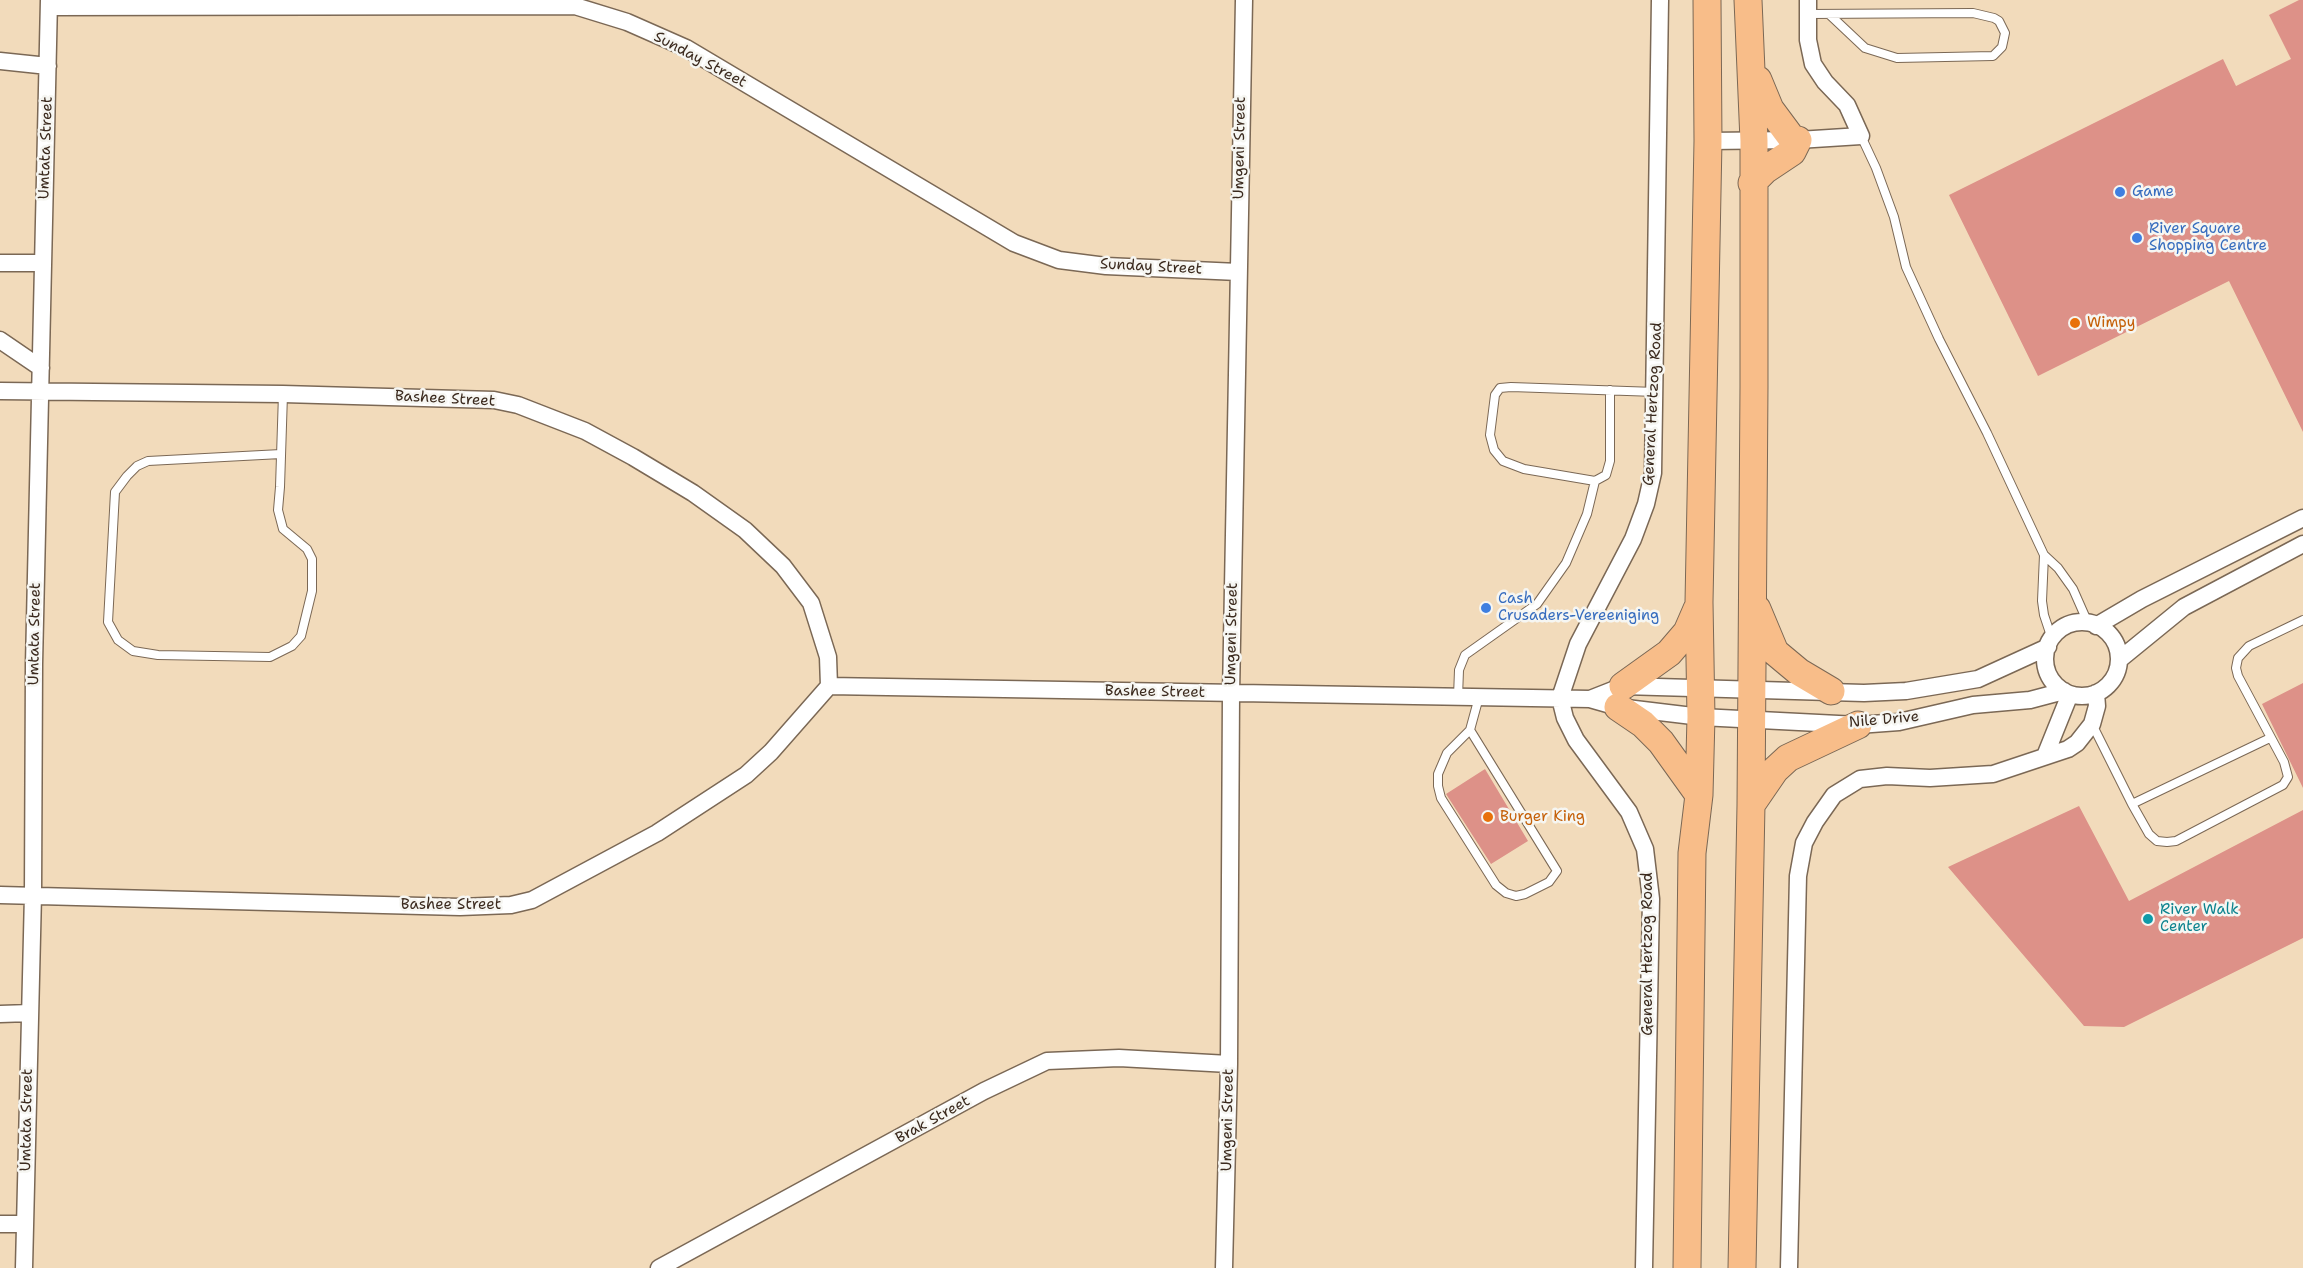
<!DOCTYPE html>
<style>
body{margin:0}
canvas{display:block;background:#f2dbbb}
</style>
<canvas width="2303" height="1268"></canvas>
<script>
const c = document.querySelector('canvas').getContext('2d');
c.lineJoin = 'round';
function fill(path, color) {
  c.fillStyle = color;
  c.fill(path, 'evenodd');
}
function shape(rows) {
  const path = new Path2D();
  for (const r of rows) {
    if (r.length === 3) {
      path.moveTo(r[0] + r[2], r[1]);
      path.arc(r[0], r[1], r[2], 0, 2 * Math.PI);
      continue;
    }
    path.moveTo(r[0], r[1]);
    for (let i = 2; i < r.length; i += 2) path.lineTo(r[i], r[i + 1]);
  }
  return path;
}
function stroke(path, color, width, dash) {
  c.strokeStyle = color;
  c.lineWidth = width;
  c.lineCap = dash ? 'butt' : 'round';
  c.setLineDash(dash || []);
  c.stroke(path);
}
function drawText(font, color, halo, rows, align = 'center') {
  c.font = font + ' "Shantell Sans",sans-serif';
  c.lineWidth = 5;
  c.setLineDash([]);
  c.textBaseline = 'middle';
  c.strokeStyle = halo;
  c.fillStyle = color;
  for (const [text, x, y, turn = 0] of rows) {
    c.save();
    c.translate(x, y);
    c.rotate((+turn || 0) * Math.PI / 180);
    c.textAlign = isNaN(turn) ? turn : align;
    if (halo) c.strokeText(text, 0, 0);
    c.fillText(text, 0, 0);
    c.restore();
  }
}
const building = shape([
 [2299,0,2303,0,2303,432,2229,281,2038,376,1949,195,2223,59,2236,86,2291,59,2269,15],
 [2303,683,2303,788,2262,704],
 [1485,769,1528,841,1491,864,1446,794],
 [2079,806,2129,901,2303,810,2303,938,2124,1027,2084,1026,1948,867]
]);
const lane = shape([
 [1808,14,1973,13,1994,18,1999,21,2005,33,2002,47,1993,56,1897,58,1865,48,1830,15],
 [1861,136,1876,168,1894,217,1906,267,1939,339,1987,433,2044,555,2058,568,2073,589,2088,623],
 [1610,390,1610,461,1606,475,1595,481,1524,469,1503,461,1494,450,1490,435,1495,395,1500,388,1511,387,1656,392],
 [281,454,148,461,137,466,127,476,115,492,108,622,118,640,133,651,158,655,270,657,292,646,301,636,312,591,312,559,307,549,283,529,278,510,280,487,283,394],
 [2044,555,2042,601,2044,615,2052,639],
 [1458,697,1459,670,1465,655,1537,604,1566,563,1587,514,1595,481],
 [2092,724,2132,804,2270,738],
 [1470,730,1557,871,1549,882,1525,894,1516,896,1506,893,1496,885,1441,798,1438,786,1438,774,1447,753,1470,730,1479,697],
 [2132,804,2149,834,2157,841,2167,842,2176,841,2283,785,2288,777,2284,762,2238,676,2236,668,2238,658,2249,646,2303,620]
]);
const street = shape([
 [49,7,575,6,627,22,686,48,1014,243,1059,260,1106,266,1238,272],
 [0,61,48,66],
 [1708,141,1798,140,1861,136,1847,105,1825,82,1813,64,1808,40,1808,0],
 [0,263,41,263],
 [0,340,41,368],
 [0,391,283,394,494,400,518,405,585,431,633,457,693,493,745,530,783,566,811,603,828,657,829,686],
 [2082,659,37],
 [2096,626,2142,599,2303,518],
 [2119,660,2184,607,2303,544],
 [1590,699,1623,686,1864,693,1906,691,1978,679,2048,647],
 [2045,756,2070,694],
 [0,895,460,907,511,905,532,900,657,833,746,775,771,752,829,686,1590,699,1618,707,1701,717,1858,725,1899,722,1973,705,2030,700,2064,691],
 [0,1014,30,1013],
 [0,1224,25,1224],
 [24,1268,33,894,34,664,49,0],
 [659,1268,984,1091,1047,1061,1119,1058,1229,1064],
 [1224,1268,1229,1064,1231,694,1244,0],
 [1644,1268,1651,899,1645,849,1629,812,1576,740,1565,718,1560,698,1578,644,1633,539,1646,504,1653,473,1660,0],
 [1789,1268,1798,876,1804,843,1815,822,1834,795,1860,779,1887,776,1930,778,1993,774,2068,749,2077,743,2092,724,2097,706,2096,693]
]);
const primary = shape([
 [1758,80,1770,109,1793,140],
 [1752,183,1765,170,1792,152,1798,140],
 [1757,609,1775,652,1799,672,1831,691],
 [1623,686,1669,653,1687,632,1697,609],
 [1618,707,1643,724,1661,742,1699,795],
 [1751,805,1775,770,1788,758,1858,725],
 [1687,1268,1692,853,1699,795,1701,717,1699,602,1708,141,1707,0],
 [1742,1268,1751,805,1754,386,1754,141,1748,0]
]);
const markers = [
 [2120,192,6,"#3f7fe0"],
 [2137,238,6,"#3f7fe0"],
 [2075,323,6,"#e8710a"],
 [1486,608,6,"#3f7fe0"],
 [1488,817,6,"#e8710a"],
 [2148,919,6,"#0f9aa8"]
];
const streetNames = [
 ["Sunday Street",700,60,28],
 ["Umtata Street",46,148,-88],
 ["Umgeni Street",1240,148,-89],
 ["Sunday Street",1151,267,3],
 ["Bashee Street",445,399,3],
 ["General Hertzog Road",1653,404,-87],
 ["Umtata Street",35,634,-89],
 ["Umgeni Street",1232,634,-89],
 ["Bashee Street",1155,692,1],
 ["Nile Drive",1884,720,-5],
 ["Bashee Street",451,905],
 ["General Hertzog Road",1648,954,-90],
 ["Umtata Street",27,1120,-89],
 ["Brak Street",933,1120,-29],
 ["Umgeni Street",1228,1120,-89]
];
const shopNames = [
 ["Game",2132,192],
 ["River Square",2149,229],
 ["Shopping Centre",2149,246],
 ["Cash",1498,599],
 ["Crusaders-Vereeniging",1498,616]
];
const foodNames = [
 ["Wimpy",2087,323],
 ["Burger King",1500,817]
];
const cultureNames = [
 ["River Walk",2160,910],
 ["Center",2160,927]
];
fill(building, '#dd9188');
stroke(lane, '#7b6855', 10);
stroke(street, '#7b6855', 19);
stroke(primary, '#7b6855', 29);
stroke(lane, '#fff', 8);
stroke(street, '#fff', 16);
stroke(primary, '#f8bd89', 27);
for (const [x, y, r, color] of markers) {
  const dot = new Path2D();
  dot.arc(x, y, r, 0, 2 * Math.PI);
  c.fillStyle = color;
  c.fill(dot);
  stroke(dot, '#f6f6f2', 2);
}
drawText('15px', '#3b2a1e', '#f6f6f2', streetNames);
drawText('15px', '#366cbe', '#f6f6f2', shopNames, 'left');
drawText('15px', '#c56008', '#f6f6f2', foodNames, 'left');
drawText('15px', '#0d838f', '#f6f6f2', cultureNames, 'left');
</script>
